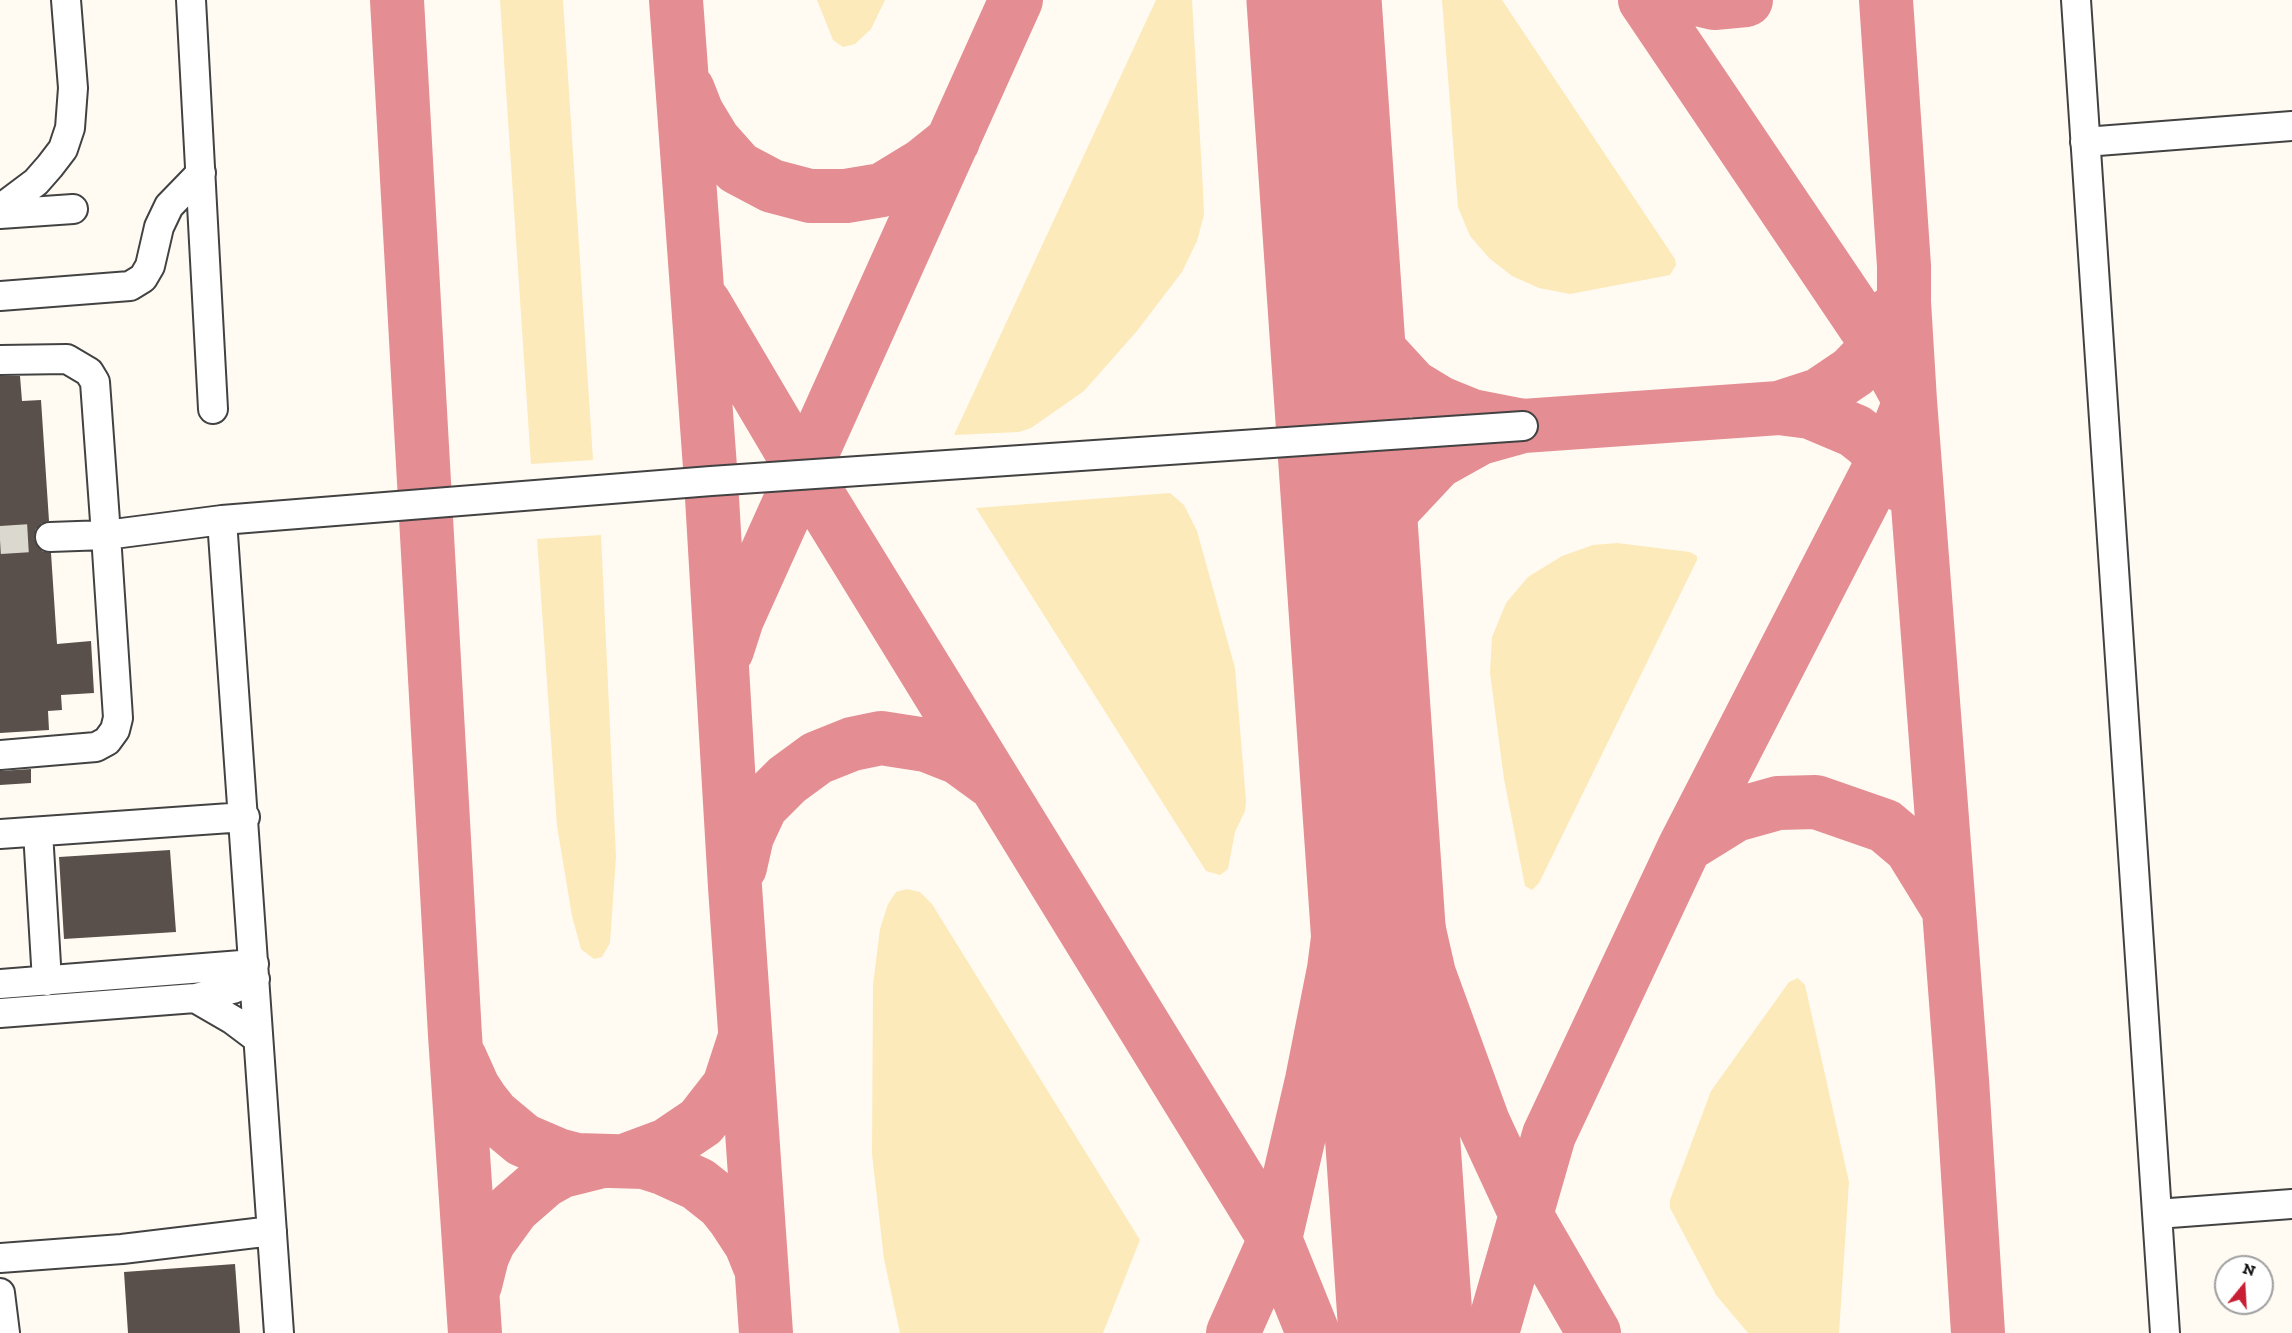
<!DOCTYPE html>
<style>
body{margin:0}
#map{position:relative;width:2292px;height:1333px;overflow:hidden;background:#fffbf2;font-family:"Zilla Slab",serif}
canvas{display:block}
.north{position:absolute;left:2214px;top:1255px;width:60px;height:60px;box-sizing:border-box;background:#fff;border:2px solid #9f9f9f;border-radius:50%;rotate:18deg;font-size:16px;font-weight:700;line-height:24px;text-align:center;color:#0f0f0f}
.north::after{content:'';display:block;margin:auto;width:21px;height:27px;background:#c81f34;clip-path:polygon(50% 0,100% 100%,50% 72%,0 100%)}
</style>
<div id="map">
<canvas width="2292" height="1333"></canvas>
<div class="north">N</div>
</div>
<script>
const c = document.querySelector('canvas').getContext('2d');
c.lineJoin = 'round';
function fill(path, color) {
  c.fillStyle = color;
  c.fill(path, 'evenodd');
}
function shape(rows) {
  const path = new Path2D();
  for (const r of rows) {
    path.moveTo(r[0], r[1]);
    for (let i = 2; i < r.length; i += 2) path.lineTo(r[i], r[i + 1]);
  }
  return path;
}
function stroke(path, color, width, dash) {
  c.strokeStyle = color;
  c.lineWidth = width;
  c.lineCap = dash ? 'butt' : 'round';
  c.setLineDash(dash || []);
  c.stroke(path);
}
const sand = shape([
 [500,0,563,0,593,460,531,464],
 [817,0,885,0,871,29,855,44,843,47,833,40],
 [1156,0,1192,0,1203,190,1204,215,1197,241,1182,272,1137,331,1084,391,1031,428,1019,432,954,435],
 [1442,0,1502,0,1675,259,1676,265,1670,275,1570,294,1539,288,1512,276,1489,258,1470,236,1458,207],
 [1170,493,1184,505,1197,531,1235,668,1246,801,1245,811,1235,832,1228,869,1220,875,1206,871,976,508],
 [601,535,616,857,610,943,602,957,594,959,581,949,572,916,557,826,537,539],
 [1617,543,1690,552,1697,556,1697,560,1539,883,1532,890,1525,886,1504,779,1490,673,1492,637,1506,603,1528,577,1562,556,1593,545],
 [907,889,920,892,932,904,1140,1240,1103,1333,900,1333,884,1259,872,1154,873,985,880,929,888,904,896,892],
 [1798,978,1805,985,1849,1182,1839,1333,1748,1333,1716,1295,1670,1208,1670,1200,1711,1091,1789,982]
]);
const taxiway = shape([
 [397,0,455,1035,475,1333],
 [676,0,711,481,735,887,766,1333],
 [1701,0,1714,3,1746,0],
 [1886,0,1904,266,1904,302,1910,401,1962,1080,1978,1333],
 [688,90,697,113,714,141,738,168,772,186,810,196,846,196,882,190,923,165,953,141],
 [1330,245,1349,300,1367,337,1412,386,1440,403,1472,416,1523,426],
 [704,303,805,474,1275,1239,1313,1333],
 [1893,312,1878,346,1853,372,1819,395,1779,408,1810,412,1855,431,1869,442,1897,475,1903,486],
 [1355,613,1375,549,1392,510,1437,462,1480,438,1523,426,1779,408],
 [727,650,737,619,1016,0],
 [1358,663,1429,974,1483,1122,1527,1217,1594,1333],
 [1685,846,1735,815,1778,803,1816,802,1885,826,1911,848,1946,905],
 [740,867,747,836,761,806,787,780,817,758,852,744,881,738,926,745,959,758,992,782],
 [460,1058,473,1087,482,1101,493,1115,523,1140,558,1155,577,1160,644,1162,663,1168,698,1184,722,1203,734,1218,751,1244,759,1264],
 [624,1161,667,1145,701,1122,729,1086,744,1040],
 [475,1285,482,1257,489,1241,513,1208,544,1181,562,1171,598,1162],
 [1233,1333,1275,1239,1312,1080,1334,969,1353,821,1356,737],
 [1492,1333,1549,1135,1685,846,1897,434,1910,401,1887,359,1645,0]
]);
const runway = shape([
 [1314,0,1406,1333]
]);
const building = shape([
 [0,376,20,376,22,401,41,400,49,521,36,529,34,538,42,551,51,553,57,644,91,641,94,693,61,695,62,710,48,711,49,730,0,733],
 [31,769,31,783,0,785,0,771],
 [170,850,176,932,64,939,59,857],
 [235,1264,240,1333,128,1333,124,1272]
]);
const minorTunnel = shape([
 [0,540,50,537]
]);
const minor = shape([
 [191,0,213,409],
 [2076,0,2165,1333],
 [2085,142,2292,126],
 [0,209,36,182,50,166,63,149,70,128,73,88,66,0],
 [0,214,73,209],
 [0,296,130,286,143,278,150,266,159,227,169,206,201,173],
 [0,360,67,359,89,372,95,382,106,535,50,537],
 [222,520,279,1333],
 [0,755,96,747,107,741,115,730,118,718,106,535,222,520,711,481,1523,426],
 [38,832,47,981],
 [0,834,245,817],
 [0,984,254,964],
 [195,998,233,1020,257,1038],
 [0,1013,195,998,233,989,255,979],
 [2157,1214,2292,1204],
 [0,1258,122,1249,272,1231],
 [0,1293,5,1333]
]);
fill(sand, '#fdeabb');
stroke(taxiway, '#e48d93', 54);
stroke(runway, '#e48d93', 135);
fill(building, '#594f4b');
stroke(minorTunnel, '#dbd8d0', 28, [28, 14]);
stroke(minor, '#424242', 32);
stroke(minor, '#fff', 28);
</script>
